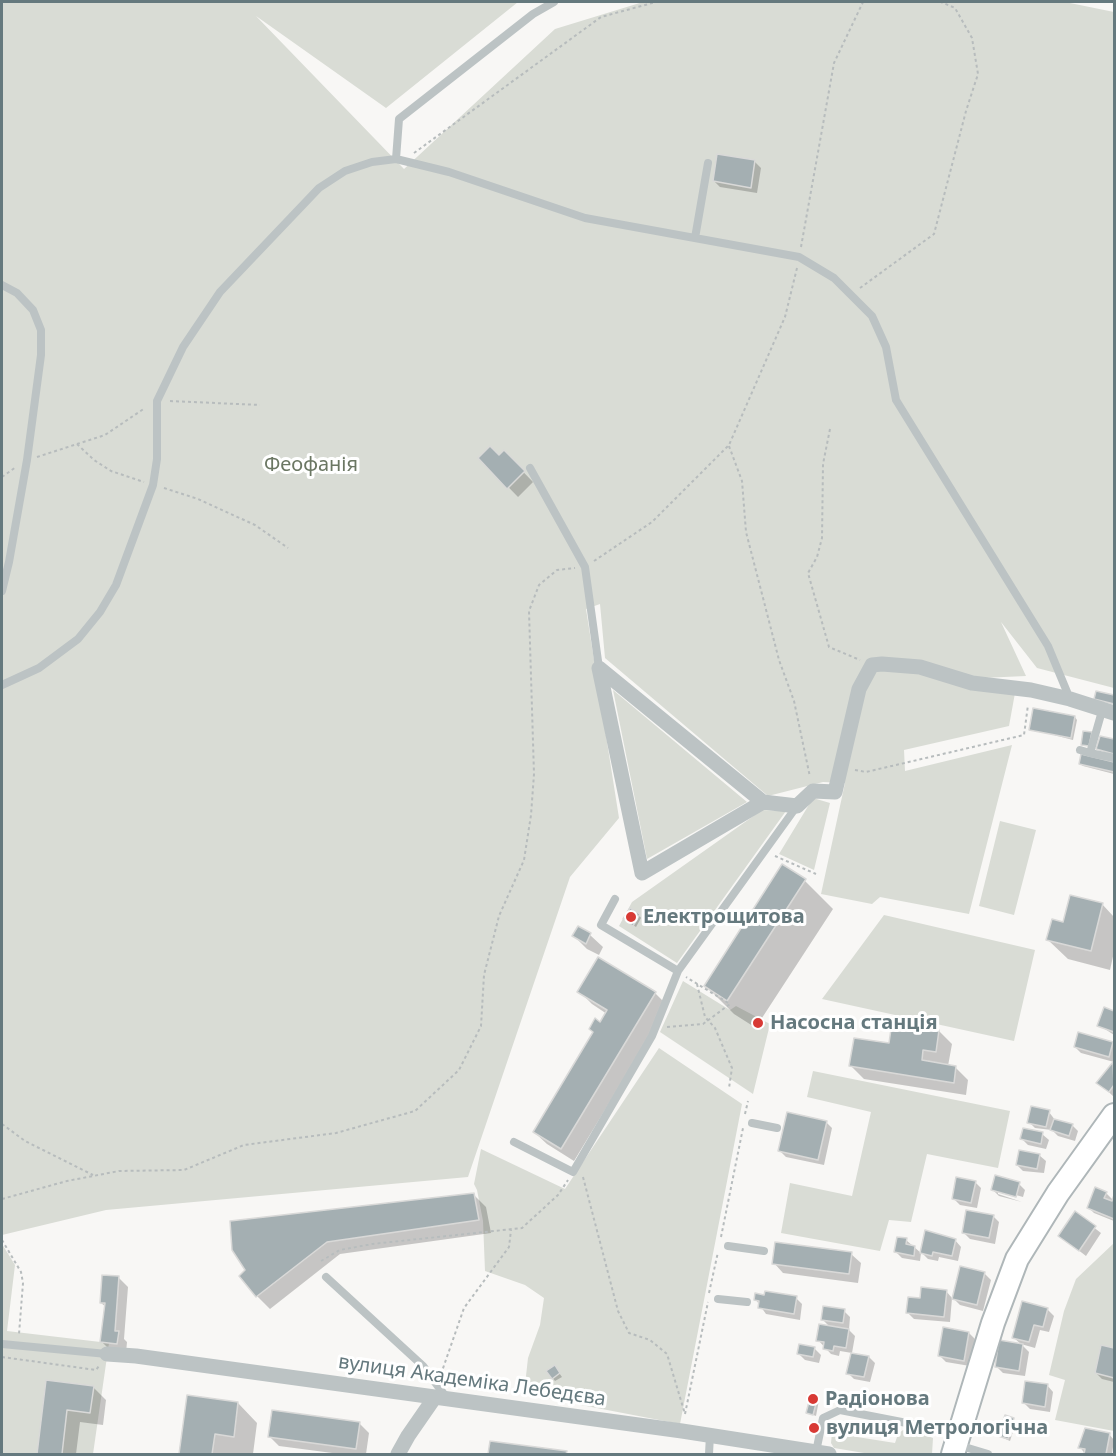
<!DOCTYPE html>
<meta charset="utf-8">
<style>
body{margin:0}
#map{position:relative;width:1116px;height:1456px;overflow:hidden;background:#f8f7f5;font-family:"Noto Sans",sans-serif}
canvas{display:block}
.frame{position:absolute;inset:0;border:3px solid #65797e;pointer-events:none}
</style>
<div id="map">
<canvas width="1116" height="1456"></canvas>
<div class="frame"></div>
</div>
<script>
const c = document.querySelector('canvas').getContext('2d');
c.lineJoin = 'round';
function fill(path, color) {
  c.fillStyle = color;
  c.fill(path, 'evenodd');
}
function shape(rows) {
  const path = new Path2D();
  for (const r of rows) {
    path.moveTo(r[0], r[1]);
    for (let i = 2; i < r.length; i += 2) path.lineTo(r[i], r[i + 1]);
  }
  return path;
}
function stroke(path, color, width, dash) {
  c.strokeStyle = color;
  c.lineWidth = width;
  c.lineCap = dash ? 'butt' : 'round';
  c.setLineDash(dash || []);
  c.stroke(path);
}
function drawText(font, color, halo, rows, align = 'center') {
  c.font = font + ' "Noto Sans",sans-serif';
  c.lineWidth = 6;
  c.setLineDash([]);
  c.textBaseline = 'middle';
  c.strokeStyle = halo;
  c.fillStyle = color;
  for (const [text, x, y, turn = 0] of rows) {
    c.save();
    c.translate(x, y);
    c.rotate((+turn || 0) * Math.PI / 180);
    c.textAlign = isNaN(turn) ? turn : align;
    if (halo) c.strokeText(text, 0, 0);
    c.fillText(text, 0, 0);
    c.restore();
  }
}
const green = shape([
 [2,2,518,2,386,108,256,16,404,169,555,29,643,2,1065,2,1114,12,1114,688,1037,668,1001,622,1026,676,960,679,1015,693,1009,726,904,750,905,771,1012,745,969,914,880,897,872,904,821,894,845,783,823,782,768,796,605,658,600,604,586,609,619,818,570,877,468,1177,106,1210,2,1235],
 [613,690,747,802,647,859],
 [813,798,830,803,814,870,779,854],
 [762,810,786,811,677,963,619,926,632,902],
 [1000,821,1036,830,1014,915,979,906],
 [884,915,1035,950,1014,1041,822,999],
 [683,981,730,1010,736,1006,770,1024,753,1094,660,1032],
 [659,1048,742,1104,680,1424,524,1394,528,1358,540,1325,544,1298,525,1285,485,1271,483,1221,477,1190,474,1184,481,1149,565,1189],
 [813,1071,1010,1111,998,1168,927,1154,911,1222,889,1220,880,1251,781,1233,790,1183,852,1196,871,1112,807,1097],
 [1114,1243,1114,1431,1055,1420,1065,1380,1049,1375,1064,1311,1076,1279],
 [2,1244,15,1265,7,1331,109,1343,93,1454,2,1454],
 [903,1430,911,1430,933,1438,932,1454,870,1454,834,1448,831,1443,832,1433,895,1443,898,1434]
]);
const shadow = shape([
 [755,162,761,168,757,193,720,187,714,181],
 [504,452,533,482,518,497,480,458,499,457],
 [1075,717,1077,720,1073,740,1031,729],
 [1082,756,1114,763,1114,774,1083,766,1080,764],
 [783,866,805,881,833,909,760,1021,764,1025,762,1029,758,1026,756,1028,734,1014,706,986],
 [1102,904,1114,917,1114,952,1110,970,1068,959,1048,940,1065,924],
 [639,915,641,918,636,927,624,919],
 [590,935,603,947,599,955,587,949,574,936],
 [599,959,655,993,668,1006,574,1161,547,1144,534,1132,607,1014,592,1004,579,991],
 [1104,1009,1114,1013,1114,1035,1099,1025],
 [939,1031,952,1044,948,1066,955,1067,968,1080,966,1095,864,1079,851,1066,890,1045],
 [1079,1034,1113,1043,1114,1062,1081,1053,1075,1047],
 [1113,1064,1114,1065,1114,1097,1098,1082],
 [1049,1112,1055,1120,1072,1125,1078,1131,1075,1141,1058,1136,1052,1130,1035,1128,1029,1122],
 [826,1122,832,1128,824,1165,786,1157,780,1151],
 [1042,1134,1049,1140,1046,1149,1028,1145,1022,1139],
 [1039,1155,1046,1161,1044,1173,1023,1171,1017,1165],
 [975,1182,981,1188,977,1208,960,1205,953,1198],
 [1019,1184,1025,1190,1023,1197,998,1190,998,1194,1022,1202,999,1196,993,1190],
 [1106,1193,1114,1201,1114,1199,1114,1221,1094,1213,1088,1207],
 [473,1194,486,1207,491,1233,340,1254,270,1309,257,1296,247,1270,234,1250],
 [1075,1213,1101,1233,1086,1256,1060,1236],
 [993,1216,999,1222,995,1244,970,1239,964,1233],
 [906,1240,921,1253,920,1261,902,1258,896,1252],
 [955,1240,961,1247,958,1261,939,1257,938,1261,928,1259,922,1253],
 [851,1254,861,1263,858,1283,783,1273,774,1263],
 [985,1274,991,1280,983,1311,960,1305,954,1299],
 [119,1278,128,1287,124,1339,127,1342,126,1353,111,1351,101,1341,106,1307,101,1303],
 [946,1291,952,1298,950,1322,914,1319,907,1312,921,1300],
 [796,1298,802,1304,800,1320,766,1314,756,1300],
 [1023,1303,1048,1310,1054,1316,1049,1332,1040,1330,1035,1348,1021,1344,1029,1352,1025,1376,1003,1373,997,1367,1022,1345,1014,1338],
 [844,1311,850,1317,849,1330,855,1336,852,1353,840,1351,839,1356,831,1354,818,1340,830,1327,823,1320],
 [969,1333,975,1339,970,1366,946,1362,940,1356],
 [800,1346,815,1349,821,1355,819,1363,805,1360,799,1354],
 [1102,1347,1114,1349,1114,1382,1102,1379,1096,1373],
 [869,1357,875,1363,870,1382,854,1379,848,1373],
 [557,1370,562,1377,555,1381,548,1372],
 [48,1381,93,1387,106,1400,103,1425,80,1422,76,1454,38,1454],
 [1047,1385,1053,1392,1050,1412,1030,1409,1024,1403],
 [188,1397,238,1403,257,1423,253,1454,180,1454],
 [817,1397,819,1400,816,1416,808,1413],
 [1013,1419,1016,1422,1010,1441,1003,1438,1000,1436],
 [359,1423,369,1433,366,1454,340,1454,279,1446,270,1437],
 [1109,1434,1114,1440,1112,1454,1085,1454,1080,1447],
 [491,1443,566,1452,568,1454,490,1454]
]);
const building = shape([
 [717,154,755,160,751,188,713,181,717,154],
 [490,446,499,455,504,450,525,471,507,489,478,458,490,446],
 [1096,691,1114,695,1114,704,1094,699,1096,691],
 [1033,708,1075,716,1071,738,1029,730,1033,708],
 [1083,731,1092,732,1089,746,1081,745,1083,731],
 [1100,736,1114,739,1114,754,1096,749,1100,736],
 [1081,754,1114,762,1114,772,1079,764,1081,754],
 [782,864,806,879,727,1001,704,986,782,864],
 [1070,895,1103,903,1091,951,1046,940,1052,919,1063,922,1070,895],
 [630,908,640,914,633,926,623,919,630,908],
 [578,926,591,933,586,944,572,936,578,926],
 [598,957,656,992,561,1149,533,1132,593,1032,589,1029,595,1018,600,1022,607,1010,577,992,598,957],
 [1104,1007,1114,1011,1114,1032,1097,1026,1104,1007],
 [892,1022,939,1030,936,1052,923,1050,922,1060,956,1066,954,1083,849,1066,854,1038,889,1043,892,1022],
 [1078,1032,1113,1042,1109,1057,1074,1047,1078,1032],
 [1113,1062,1114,1085,1109,1092,1096,1083,1113,1062],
 [1031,1106,1050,1110,1046,1127,1027,1123,1031,1106],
 [787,1112,827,1121,818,1160,778,1151,787,1112],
 [1054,1119,1073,1124,1069,1136,1050,1130,1054,1119],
 [1023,1128,1043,1132,1041,1144,1020,1139,1023,1128],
 [1019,1150,1040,1154,1037,1169,1016,1165,1019,1150],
 [995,1175,1020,1182,1016,1197,991,1190,995,1175],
 [956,1177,976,1181,971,1203,952,1199,956,1177],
 [1095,1187,1107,1192,1104,1198,1112,1201,1114,1195,1114,1219,1087,1208,1095,1187],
 [474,1193,479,1220,327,1242,256,1297,239,1276,245,1270,232,1250,230,1221,474,1193],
 [966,1210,994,1215,989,1238,962,1233,966,1210],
 [1075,1211,1096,1226,1079,1251,1058,1236,1075,1211],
 [925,1230,956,1239,952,1256,933,1252,932,1256,920,1253,925,1230],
 [897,1237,907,1238,906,1244,915,1246,914,1256,894,1252,897,1237],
 [775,1242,852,1252,849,1274,772,1264,775,1242],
 [960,1266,985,1272,977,1305,952,1299,960,1266],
 [102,1275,119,1276,115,1331,119,1331,117,1344,100,1342,105,1303,100,1303,102,1275],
 [921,1287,947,1290,944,1317,906,1313,908,1297,920,1298,921,1287],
 [765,1291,797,1296,794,1314,758,1308,759,1301,754,1300,755,1293,764,1295,765,1291],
 [1022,1301,1048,1308,1043,1327,1034,1325,1029,1342,1012,1338,1022,1301],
 [823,1306,845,1309,843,1323,821,1320,823,1306],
 [819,1324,849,1329,846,1348,834,1346,833,1351,823,1349,824,1342,816,1341,819,1324],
 [943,1327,969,1332,964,1361,938,1356,943,1327],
 [999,1340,1023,1344,1019,1371,995,1367,999,1340],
 [799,1344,815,1347,813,1357,797,1354,799,1344],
 [1101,1345,1114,1348,1114,1378,1095,1373,1101,1345],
 [851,1353,869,1356,864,1377,846,1374,851,1353],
 [555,1365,560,1373,552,1379,546,1371,555,1365],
 [46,1380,94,1386,90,1413,67,1410,62,1454,37,1454,46,1380],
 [1025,1381,1048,1384,1045,1407,1022,1403,1025,1381],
 [811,1394,818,1396,813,1415,806,1413,811,1394],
 [187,1395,238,1402,234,1437,215,1434,212,1454,179,1454,187,1395],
 [272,1410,360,1422,356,1449,268,1437,272,1410],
 [1005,1415,1014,1418,1008,1439,998,1436,1005,1415],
 [1085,1428,1110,1433,1106,1454,1084,1454,1085,1449,1078,1448,1085,1428],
 [490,1441,567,1451,566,1454,488,1454,490,1441]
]);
const path = shape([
 [414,153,601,17,656,2],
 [801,247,834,63,863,2],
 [860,288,934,234,966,111,978,74,972,38,955,8,941,2],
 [170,401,260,405],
 [830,429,823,464,822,538,817,557,808,573,829,647,860,660],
 [77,444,94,460,111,471,144,482],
 [729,446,742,481,746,532,779,660,794,701,810,777],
 [37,457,105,435,145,408],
 [2,477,16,467],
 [164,488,198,499,255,525,288,548],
 [594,561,652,522,729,445,785,317,797,268],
 [855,770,866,772,1024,735,1028,705],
 [775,856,816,874],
 [697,984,705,1017,715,1028,732,1068,729,1088],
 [667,1027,703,1024,730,1004,686,977],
 [745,1114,748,1101],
 [2,1124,25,1141,93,1175],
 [583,1177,618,1311,629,1333,650,1340,667,1354,685,1414],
 [2,1199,67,1181,119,1171,184,1170,244,1145,336,1133,415,1111,459,1070,481,1026,484,975,499,916,524,860,531,815,534,774,529,611,539,585,557,570,575,568],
 [721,1237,743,1128],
 [2,1240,21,1272,23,1283,19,1334],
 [321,1261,340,1250,372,1244,522,1228,558,1195,568,1180],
 [709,1293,718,1252],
 [2,1357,96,1370,99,1366],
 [441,1374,464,1308,509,1247,511,1230],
 [685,1414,708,1302]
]);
const lane = shape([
 [396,159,399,119,533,14,554,2],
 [695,238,708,163],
 [2,285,17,293,33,310,41,330,41,355,27,460,9,562,2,591],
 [530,468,585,567,599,668],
 [2,685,39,668,78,639,100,612,116,585,153,485,157,459,157,401,183,347,220,292,319,188,345,171,372,162,396,159,449,172,585,218,799,257,834,278,872,316,886,347,896,400,1048,646,1070,699],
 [1080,750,1090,753,1102,711],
 [1090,753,1114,758],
 [678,971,797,806],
 [752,1123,777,1128],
 [514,1142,573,1172,652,1036,678,971,601,925,615,899],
 [728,1246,764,1251],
 [326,1277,423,1366,446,1397],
 [718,1299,747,1302],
 [2,1344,107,1354],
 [958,1445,988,1454],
 [816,1452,823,1418,840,1410,958,1433],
 [709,1454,710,1435]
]);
const street = shape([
 [763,802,642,873,599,668,763,802,797,806,813,791,835,792,859,689,872,665,882,664,920,667,972,683,1031,690,1070,699,1114,713],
 [107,1354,136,1356,682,1431,829,1454],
 [398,1454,408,1436,435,1397]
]);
const secondary = shape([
 [953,1454,993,1323,1017,1259,1058,1193,1114,1115]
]);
const markers = [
 [631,917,6,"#d83a35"],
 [758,1023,6,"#d83a35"],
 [813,1399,6,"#d83a35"],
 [814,1428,6,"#d83a35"]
];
const parkNames = [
 ["Феофанія",311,465]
];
const poiNames = [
 ["Електрощитова",643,917],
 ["Насосна станція",770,1023],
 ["Радіонова",825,1399],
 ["вулиця Метрологічна",826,1428]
];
const streetNames = [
 ["вулиця Академіка Лебедєва",472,1381,8]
];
fill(green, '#d9dcd5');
fill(shadow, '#0003');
fill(building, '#a4afb2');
stroke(building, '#d9d9d8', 1.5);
stroke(secondary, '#afb7b9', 26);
stroke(path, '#b7bcbd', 2, [3, 3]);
stroke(lane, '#bcc3c4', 8);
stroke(street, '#bcc3c4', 15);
stroke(secondary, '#fff', 22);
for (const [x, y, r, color] of markers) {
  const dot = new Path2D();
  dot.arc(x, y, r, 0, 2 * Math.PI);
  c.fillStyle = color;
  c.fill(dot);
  stroke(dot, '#fff', 2);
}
drawText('20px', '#6b7763', '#fff', parkNames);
drawText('bold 20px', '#65797e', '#fff', poiNames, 'left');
drawText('20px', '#65797e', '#fff', streetNames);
</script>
